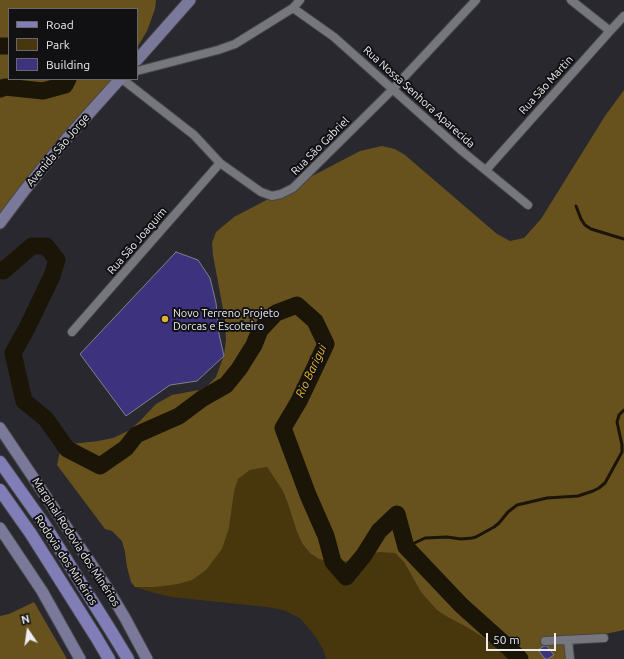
<!DOCTYPE html>
<meta charset="utf-8">
<style>
body{margin:0}
#map{position:relative;width:624px;height:659px;overflow:hidden;background:#28282e;font-family:Ubuntu,sans-serif}
canvas{display:block}
.legend{position:absolute;left:8px;top:8px;width:130px;height:72px;box-sizing:border-box;background:#111114;border:1px solid #69696c;margin:0;padding:5px 7px;list-style:none;font-size:12px;color:#ededf1}
.legend li{display:flex;align-items:center;gap:8px;height:20px}
.legend b{width:20px;border:1px solid #69696c}
.north{position:absolute;left:8px;top:611px;width:40px;height:40px;-webkit-text-stroke:3px #111114;paint-order:stroke;rotate:347deg;font-size:11px;font-weight:700;line-height:16px;text-align:center;color:#ededf1}
.north::after{content:'';display:block;margin:auto;width:14px;height:18px;background:#ededf1;clip-path:polygon(50% 0,100% 100%,50% 72%,0 100%)}
.scale{position:absolute;left:486px;top:633px;width:70px;height:18px;box-sizing:border-box;border:2px solid #ededf1;border-top:0;padding-left:5px;font-size:12px;line-height:14px;white-space:nowrap;color:#ededf1;-webkit-text-stroke:3px #111114;paint-order:stroke}
</style>
<div id="map">
<canvas width="624" height="659"></canvas>
<ul class="legend">
<li><b style="height:5px;background:#817db7"></b>Road</li>
<li><b style="height:11px;background:#48370d"></b>Park</li>
<li><b style="height:11px;background:#3d327e"></b>Building</li>
</ul>
<div class="north">N</div>
<div class="scale">50 m</div>
</div>
<script>
const c = document.querySelector('canvas').getContext('2d');
c.lineJoin = 'round';
function fill(path, color) {
  c.fillStyle = color;
  c.fill(path, 'evenodd');
}
function shape(rows) {
  const path = new Path2D();
  for (const r of rows) {
    path.moveTo(r[0], r[1]);
    for (let i = 2; i < r.length; i += 2) path.lineTo(r[i], r[i + 1]);
  }
  return path;
}
function stroke(path, color, width, dash) {
  c.strokeStyle = color;
  c.lineWidth = width;
  c.lineCap = dash ? 'butt' : 'round';
  c.setLineDash(dash || []);
  c.stroke(path);
}
function drawText(font, color, halo, rows, align = 'center') {
  c.font = font + ' Ubuntu,sans-serif';
  c.lineWidth = 4;
  c.setLineDash([]);
  c.textBaseline = 'middle';
  c.strokeStyle = halo;
  c.fillStyle = color;
  for (const [text, x, y, turn = 0] of rows) {
    c.save();
    c.translate(x, y);
    c.rotate((+turn || 0) * Math.PI / 180);
    c.textAlign = isNaN(turn) ? turn : align;
    if (halo) c.strokeText(text, 0, 0);
    c.fillText(text, 0, 0);
    c.restore();
  }
}
const green = shape([
 [267,467,283,491,288,504,297,532,302,543,347,561,379,551,395,553,404,562,421,592,446,616,468,628,489,641,512,659,326,659,324,651,315,636,300,618,283,610,267,607,171,597,151,592,135,587,155,587,229,528,234,492,238,479,250,470]
]);
const forest = shape([
 [0,0,156,0,155,9,147,31,137,48,137,9,9,9,9,79,116,79,19,196,0,230],
 [624,90,624,630,605,634,581,640,571,647,569,659,512,659,489,641,468,628,446,616,437,610,421,592,404,562,395,553,379,552,347,561,333,562,319,559,310,553,302,543,297,532,288,504,283,491,267,467,250,470,238,479,234,492,229,528,222,549,206,570,192,580,178,584,155,587,135,587,131,582,127,567,125,552,122,541,112,531,105,529,57,465,60,451,71,444,98,441,113,438,128,431,140,421,156,404,172,395,199,390,207,386,216,377,224,355,226,340,225,320,213,255,212,243,216,232,234,217,360,151,382,146,395,149,405,155,497,234,510,241,524,238,541,219,605,116],
 [34,602,67,659,0,659,0,616,9,614]
]);
const stream = shape([
 [576,206,581,219,585,225,591,229,624,239],
 [406,547,425,538,447,537,461,539,472,538,476,537,494,527,499,523,508,512,517,505,547,498,578,496,593,491,599,488,605,483,622,452,622,445,617,422,619,415,624,410]
]);
const river = shape([
 [0,46,9,46],
 [0,89,5,87,43,91,65,85,68,79],
 [0,270,3,271,32,246,46,246,57,260,52,276,27,328,13,353,24,401,46,419,67,449,100,466,126,448,136,435,179,416,203,398,226,385,239,369,254,345,260,330,276,313,297,305,315,321,326,344,299,401,283,428,308,495,326,536,333,562,346,577,364,555,379,531,397,514,406,547,461,605,510,649,520,659]
]);
const building = shape([
 [176,252,198,260,210,278,216,303,219,334,224,356,197,381,170,385,126,416,80,354,176,252],
 [544,646,547,646,554,655,548,659,545,659,538,650,544,646]
]);
const street = shape([
 [571,0,610,31],
 [293,8,334,37,462,151,528,205],
 [137,71,218,50,235,44,293,8,300,0],
 [122,79,194,135,220,163,261,192,272,196,281,194,293,188,393,89,476,0],
 [486,170,610,31,624,16],
 [72,332,220,163],
 [568,640,570,659],
 [545,641,604,638]
]);
const secondary = shape([
 [137,60,190,0],
 [0,223,24,191,67,138,120,79],
 [0,428,106,586,125,618,147,659],
 [0,528,42,591,80,659]
]);
const primary = shape([
 [0,462,44,524,111,631,128,659],
 [0,490,31,534,96,637,109,659]
]);
const markers = [
 [165,319,4,"#e0b034"]
];
const streetNames = [
 ["Rua São Martin",546,85,-48],
 ["Rua Nossa Senhora Aparecida",419,97,42],
 ["Rua São Gabriel",320,146,-45],
 ["Avenida São Jorge",58,150,-50],
 ["Rua São Joaquim",137,241,-49],
 ["Marginal Rodovia dos Minérios",76,542,57],
 ["Rodovia dos Minérios",66,560,57]
];
const poiNames = [
 ["Novo Terreno Projeto",173,313],
 ["Dorcas e Escoteiro",173,326]
];
const waterNames = [
 ["Rio Barigui",311,371,-65]
];
fill(green, '#48370d');
fill(forest, '#67521e');
stroke(stream, '#1b1508', 3);
stroke(river, '#1b1508', 17);
fill(building, '#3d327e');
stroke(building, '#818189', 1);
stroke(street, '#46464b', 10);
stroke(secondary, '#46464b', 13);
stroke(primary, '#46464b', 14);
stroke(street, '#76767d', 8);
stroke(secondary, '#7b799a', 11);
stroke(primary, '#817db7', 12);
for (const [x, y, r, color] of markers) {
  const dot = new Path2D();
  dot.arc(x, y, r, 0, 2 * Math.PI);
  c.fillStyle = color;
  c.fill(dot);
  stroke(dot, '#111114', 1.5);
}
drawText('11px', '#ededf1', '#111114', streetNames);
drawText('11px', '#ededf1', '#111114', poiNames, 'left');
drawText('italic 12px', '#eab729', '#111114', waterNames);
</script>
